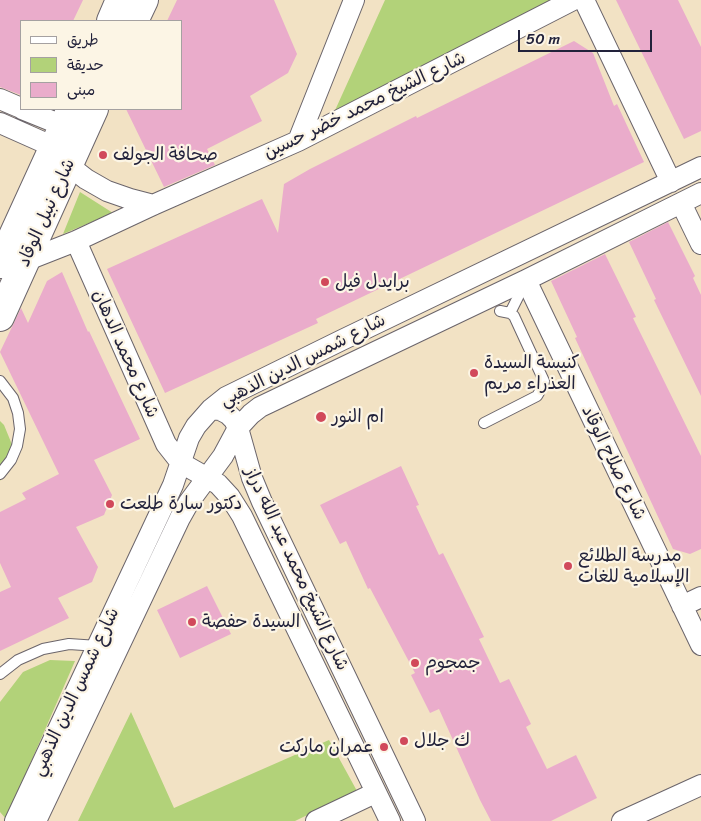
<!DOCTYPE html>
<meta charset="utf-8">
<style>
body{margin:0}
#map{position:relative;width:701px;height:821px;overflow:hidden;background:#f2e2c4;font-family:Sriracha,"Playpen Sans Arabic",sans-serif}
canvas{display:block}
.legend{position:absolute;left:20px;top:20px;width:162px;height:90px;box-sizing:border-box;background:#fcf5e5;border:1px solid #a5a1a1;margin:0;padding:6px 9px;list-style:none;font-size:15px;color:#22223b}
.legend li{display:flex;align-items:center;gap:10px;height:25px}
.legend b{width:25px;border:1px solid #a5a1a1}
.scale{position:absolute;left:518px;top:30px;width:134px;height:22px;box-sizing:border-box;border:2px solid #22223b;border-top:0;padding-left:6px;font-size:15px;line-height:18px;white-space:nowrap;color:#22223b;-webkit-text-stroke:4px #fcf5e5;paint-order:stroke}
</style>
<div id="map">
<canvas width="701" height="821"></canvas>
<ul class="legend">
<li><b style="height:6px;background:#fff"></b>طريق</li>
<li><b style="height:14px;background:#b2d279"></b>حديقة</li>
<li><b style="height:14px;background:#eaaccb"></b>مبنى</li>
</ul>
<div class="scale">50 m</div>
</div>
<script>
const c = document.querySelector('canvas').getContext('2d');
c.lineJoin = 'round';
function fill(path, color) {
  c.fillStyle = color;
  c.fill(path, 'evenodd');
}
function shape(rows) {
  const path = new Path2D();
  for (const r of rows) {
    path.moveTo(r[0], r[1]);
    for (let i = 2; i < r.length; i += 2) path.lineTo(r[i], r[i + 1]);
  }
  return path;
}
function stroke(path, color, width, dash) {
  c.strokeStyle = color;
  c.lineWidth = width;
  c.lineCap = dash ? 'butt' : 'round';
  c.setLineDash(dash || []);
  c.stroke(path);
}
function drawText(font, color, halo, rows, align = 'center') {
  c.font = font + ' Sriracha,"Playpen Sans Arabic",sans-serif';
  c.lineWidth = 4.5;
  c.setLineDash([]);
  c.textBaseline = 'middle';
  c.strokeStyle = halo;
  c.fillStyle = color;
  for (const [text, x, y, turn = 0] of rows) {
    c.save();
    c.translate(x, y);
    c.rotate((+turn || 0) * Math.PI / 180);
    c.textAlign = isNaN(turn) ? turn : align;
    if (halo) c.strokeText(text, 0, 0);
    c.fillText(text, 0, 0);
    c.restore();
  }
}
const green = shape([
 [385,0,557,0,332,117],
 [80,192,113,213,63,234],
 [0,421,4,425,13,447,9,464,0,481],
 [50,660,75,661,6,819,0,812,0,702,23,672],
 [131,712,174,808,329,740,357,791,295,821,78,821]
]);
const building = shape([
 [0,0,83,0,73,21,21,21,21,95,0,87],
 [177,0,274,0,297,54,288,73,250,96,262,121,207,149,215,165,164,187,126,109,181,109,181,21,167,21],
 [616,0,678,0,701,47,701,131,684,139],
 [574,41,593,53,614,106,617,104,644,162,316,319,318,323,165,393,107,269,262,199,278,233,284,184,310,169,416,116,417,118],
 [668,222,695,276,693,278,701,295,701,396,654,300,656,299,629,242],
 [605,254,636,317,633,318,701,456,701,549,690,554,673,549,575,338,577,337,551,281],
 [62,272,88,332,89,331,140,439,94,460,112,495,104,515,76,527,98,567,92,582,58,598,69,618,0,651,0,592,11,587,0,563,0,512,26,499,22,493,59,474,0,352,21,308,28,323,47,281],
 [401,466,419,505,416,506,439,555,443,553,484,637,479,639,500,683,509,679,531,724,526,727,547,769,576,755,597,798,551,821,491,821,480,800,439,709,430,713,411,675,415,673,370,588,368,589,346,541,340,544,320,505],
 [207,586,231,634,180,658,157,610]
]);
const lane = shape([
 [510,313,525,283],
 [0,381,13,398,18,413,20,429,17,446,11,460,0,474],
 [484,423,537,396,543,386,544,381,514,316,510,313,500,311],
 [0,674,18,660,43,649,69,644,98,646]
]);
const street = shape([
 [584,0,671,182],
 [0,99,21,108],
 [22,109,64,126],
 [0,123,54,147],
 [298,141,354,0],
 [68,165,86,179,107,191,130,199,153,205],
 [681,203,701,244],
 [76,241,166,444,181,463,218,484,230,497,242,516,390,821],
 [25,261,76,241,153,205,298,141,573,0],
 [526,280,701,645],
 [211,409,220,410,228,414,234,420,238,428,252,478,262,502,415,821],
 [682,606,701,597],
 [15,821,173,485,189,438,196,426,211,409,226,397,342,340,701,167],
 [36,821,180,518,189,502,223,456,238,428,251,414,260,407,526,280,701,193],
 [316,821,375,793],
 [622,821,701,785]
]);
const secondary = shape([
 [111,21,120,0],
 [134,21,144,0],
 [0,264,71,109],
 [0,317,94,109]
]);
const markers = [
 [103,155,5,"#d1495b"],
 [325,282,5,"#d1495b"],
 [474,373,5,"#d1495b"],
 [321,417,6,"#d1495b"],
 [110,504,5,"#d1495b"],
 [568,566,5,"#d1495b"],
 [192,622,5,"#d1495b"],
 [415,663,5,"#d1495b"],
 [404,741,5,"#d1495b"],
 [384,747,5,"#d1495b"]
];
const streetNames = [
 ["شارع الشيخ محمد خضر حسين",365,106,-26],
 ["شارع نبيل الوقاد",47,213,-66],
 ["شارع محمد الدهان",125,354,66],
 ["شارع شمس الدين الذهبي",303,361,-27],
 ["شارع صلاح الوقاد",613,463,64],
 ["شارع الشيخ محمد عبد الله دراز",296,569,65],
 ["شارع شمس الدين الذهبي",76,692,-65]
];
const poiNames = [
 ["صحافة الجولف",113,155],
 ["برايدل فيل",335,282],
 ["كنيسة السيدة",484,363],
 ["العذراء مريم",484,384],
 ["ام النور",332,417],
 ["دكتور سارة طلعت",120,504],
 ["مدرسة الطلائع",578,556],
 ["الإسلامية للغات",578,577],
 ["السيدة حفصة",202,622],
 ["جمجوم",425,663],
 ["ك جلال",414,741],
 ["عمران ماركت",374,747,"right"]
];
fill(green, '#b2d279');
fill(building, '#eaaccb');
stroke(lane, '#6b656b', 12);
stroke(street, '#6b656b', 22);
stroke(secondary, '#6b656b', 30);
stroke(lane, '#fff', 10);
stroke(street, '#fff', 20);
stroke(secondary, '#fff', 28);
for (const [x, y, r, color] of markers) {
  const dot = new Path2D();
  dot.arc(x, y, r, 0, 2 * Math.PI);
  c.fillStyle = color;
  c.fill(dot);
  stroke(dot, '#fcf5e5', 2);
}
drawText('18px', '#22223b', '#fcf5e5', streetNames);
drawText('18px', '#22223b', '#fcf5e5', poiNames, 'left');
</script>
